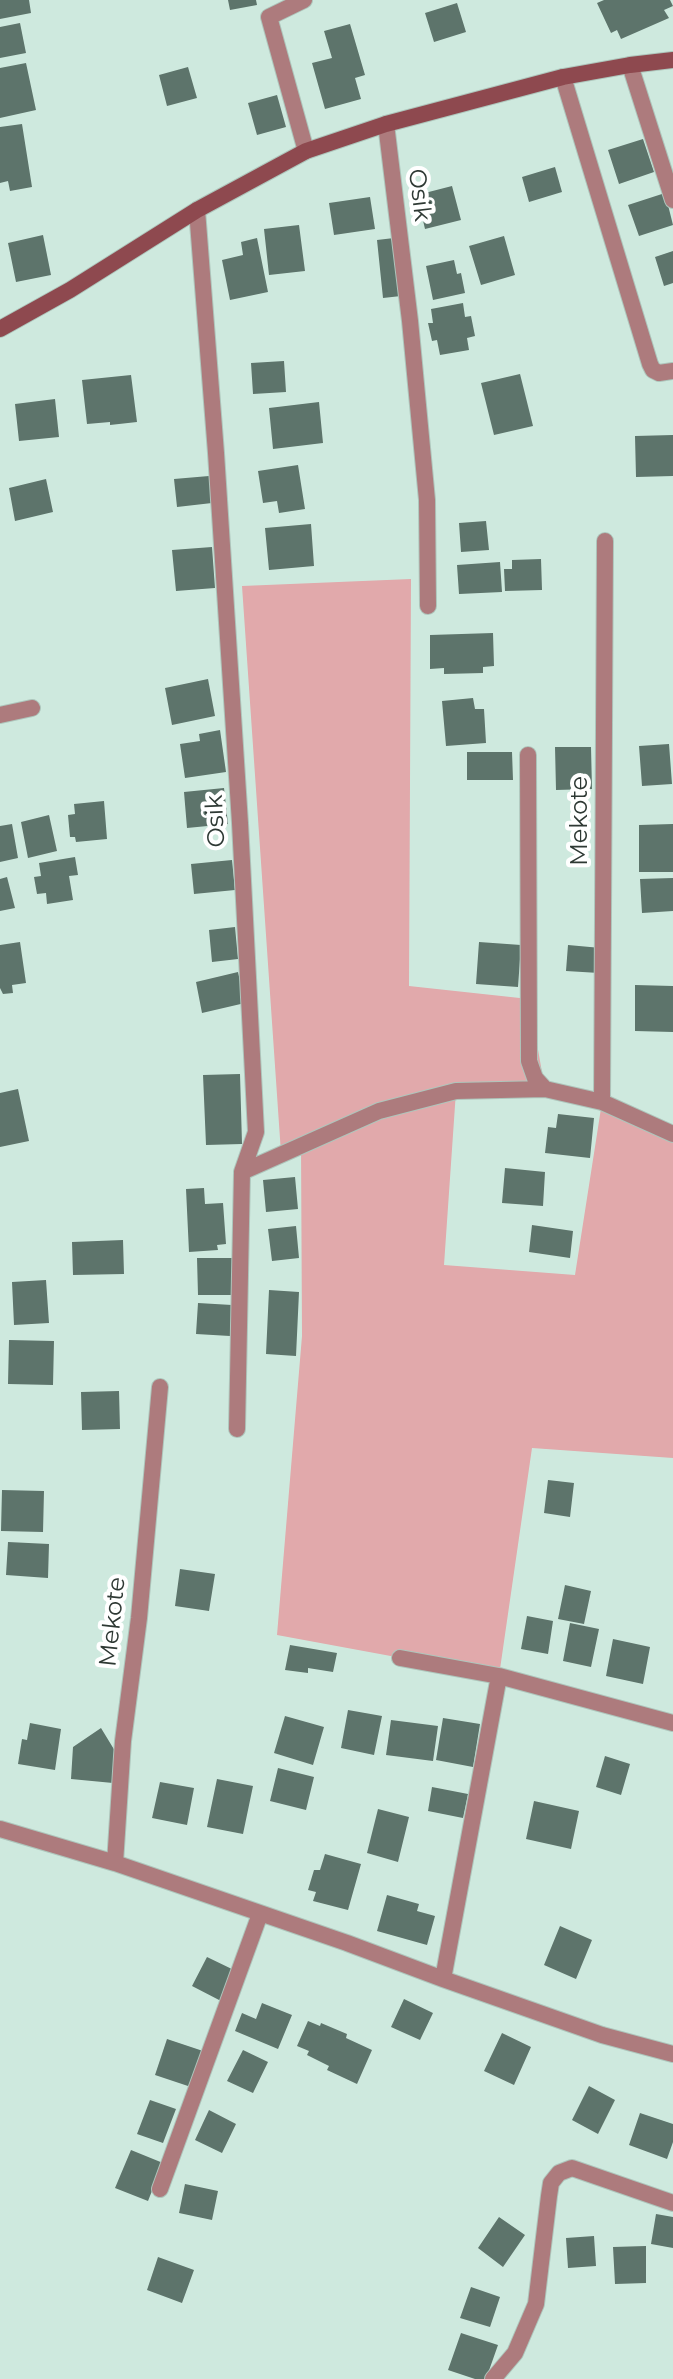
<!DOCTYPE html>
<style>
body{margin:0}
canvas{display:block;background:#cee9de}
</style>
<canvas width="673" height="2379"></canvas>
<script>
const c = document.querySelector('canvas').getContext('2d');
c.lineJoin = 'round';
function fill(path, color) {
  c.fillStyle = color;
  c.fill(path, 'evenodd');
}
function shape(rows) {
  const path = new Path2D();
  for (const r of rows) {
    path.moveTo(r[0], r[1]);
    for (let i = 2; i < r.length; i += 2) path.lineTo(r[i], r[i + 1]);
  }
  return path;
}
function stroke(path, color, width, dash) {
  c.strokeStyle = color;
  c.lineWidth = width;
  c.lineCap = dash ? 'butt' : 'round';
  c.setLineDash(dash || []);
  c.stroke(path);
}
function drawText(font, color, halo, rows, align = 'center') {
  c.font = font + ' Montserrat,sans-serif';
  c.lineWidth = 8;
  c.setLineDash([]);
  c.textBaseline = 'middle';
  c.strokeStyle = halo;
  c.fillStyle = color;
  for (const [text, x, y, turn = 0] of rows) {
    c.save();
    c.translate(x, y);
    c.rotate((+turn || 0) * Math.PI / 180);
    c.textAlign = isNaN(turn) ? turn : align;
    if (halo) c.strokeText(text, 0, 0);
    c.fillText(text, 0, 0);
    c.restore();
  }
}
const green = shape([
 [411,579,409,986,529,999,545,1089,456,1091,444,1265,575,1275,602,1102,673,1134,673,1458,532,1448,499,1676,277,1635,302,1336,301,1145,281,1153,242,586]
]);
const building = shape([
 [0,0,29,0,31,13,0,19],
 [228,0,256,0,257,5,230,10],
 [604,0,670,0,673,6,664,10,669,18,621,39,617,30,611,33,597,3],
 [457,3,466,32,434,42,425,13],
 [20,23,26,53,0,58,0,27],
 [350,24,365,75,355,78,361,99,325,109,312,63,332,58,324,31],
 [26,63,36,110,0,118,0,68],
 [188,67,197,98,167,106,159,75],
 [277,95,286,127,257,135,248,103],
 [22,124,32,187,10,191,8,181,0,183,0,127],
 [643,139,654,172,619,184,608,150],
 [555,167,562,192,529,202,522,177],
 [452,186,461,220,425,229,417,195],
 [665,193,673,225,639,236,628,205],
 [370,197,375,229,334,235,329,203],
 [299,225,305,271,269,275,264,229],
 [43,235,51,275,16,282,8,243],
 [504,236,515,275,481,285,469,246],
 [257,238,268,292,230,300,222,260,243,255,241,242],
 [394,238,401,296,383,298,377,240],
 [673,251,673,283,664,286,655,257],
 [454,260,457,274,461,273,465,293,433,300,426,266],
 [463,303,465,317,471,316,475,336,467,338,469,350,440,355,437,340,432,341,428,323,433,323,431,309],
 [284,361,286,392,253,394,251,363],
 [520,374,533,426,494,435,481,383],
 [131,375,137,422,110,425,110,422,87,424,82,380],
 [55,399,59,437,19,441,15,404],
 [319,402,323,443,273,449,269,408],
 [673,435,673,476,636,477,635,436],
 [298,465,305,509,279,513,277,501,263,503,258,471],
 [209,476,212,503,177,507,174,479],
 [46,479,53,512,15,521,9,488],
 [486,521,489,550,461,552,459,523],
 [311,524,314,566,269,570,265,528],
 [212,547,215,588,176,591,172,550],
 [541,559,542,590,505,591,504,569,512,569,512,560],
 [500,562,502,592,459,594,457,565],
 [493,633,494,666,483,667,483,673,444,674,444,668,430,669,430,635],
 [208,679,215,716,172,725,165,688],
 [473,698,475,709,484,709,486,743,446,746,442,701],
 [220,730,226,772,185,778,180,744,200,741,199,734],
 [669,744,672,784,642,786,639,746],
 [555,747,591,747,592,789,556,790],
 [467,752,512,752,513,780,467,780],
 [224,788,228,824,187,828,184,792],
 [104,801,107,839,76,842,75,837,70,837,68,815,75,814,74,804],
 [49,815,57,851,28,858,21,822],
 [12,824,18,858,0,862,0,826],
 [673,824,673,872,639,872,639,825],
 [75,857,78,875,69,876,73,900,47,904,46,893,37,894,34,877,41,876,39,863],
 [232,860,235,890,194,894,191,864],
 [7,877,15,908,0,911,0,879],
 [673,878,673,911,642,913,640,879],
 [235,927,238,959,212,962,209,930],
 [20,942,26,983,12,985,13,993,3,994,0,988,0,945],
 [479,942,521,945,518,987,476,984],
 [568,945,601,948,599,973,566,971],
 [238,972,245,1003,202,1013,196,982],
 [635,985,673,986,673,1032,635,1031],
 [240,1074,242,1144,206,1145,203,1075],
 [18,1089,29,1141,0,1147,0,1093],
 [558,1114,594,1118,590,1158,545,1153,548,1127,556,1128],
 [505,1168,545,1172,543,1206,502,1203],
 [295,1177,298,1209,266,1212,263,1180],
 [204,1188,205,1204,223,1203,226,1244,217,1245,218,1250,189,1252,186,1189],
 [532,1225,573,1231,570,1258,529,1252],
 [296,1226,299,1258,272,1261,268,1229],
 [123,1240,124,1274,73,1275,72,1242],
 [197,1258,234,1258,235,1295,198,1295],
 [46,1280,49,1323,14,1325,12,1282],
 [269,1290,299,1292,296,1356,266,1354],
 [198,1303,232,1305,230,1336,196,1334],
 [9,1340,54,1341,53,1385,8,1384],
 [119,1391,120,1429,82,1430,81,1392],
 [548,1480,574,1483,570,1517,544,1513],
 [2,1490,44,1491,43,1532,1,1531],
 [8,1542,49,1544,48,1578,6,1575],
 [180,1569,215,1574,209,1611,175,1606],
 [565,1585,591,1591,584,1624,558,1619],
 [527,1616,553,1621,548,1654,521,1649],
 [570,1623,599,1629,591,1667,563,1661],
 [613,1639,650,1647,643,1684,606,1676],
 [290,1645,337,1653,333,1672,308,1668,308,1673,285,1670],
 [348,1710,382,1716,374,1755,341,1748],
 [285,1716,324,1727,313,1765,274,1753],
 [443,1718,480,1724,473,1767,436,1760],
 [391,1720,438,1726,433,1761,386,1755],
 [30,1723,61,1729,55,1770,18,1764,22,1739,27,1740],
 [101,1728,115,1751,113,1783,71,1779,73,1747],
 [605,1756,630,1764,621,1795,596,1787],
 [278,1768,314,1777,306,1810,270,1801],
 [217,1779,253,1786,243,1834,207,1827],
 [160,1782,194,1788,187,1825,152,1818],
 [432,1787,468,1794,463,1818,428,1811],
 [534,1801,579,1811,571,1849,526,1839],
 [378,1809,409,1817,398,1862,367,1853],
 [325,1854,361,1864,348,1910,313,1901,316,1892,308,1890,314,1870,320,1870],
 [387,1895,419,1904,417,1911,435,1916,427,1945,377,1931],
 [560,1926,592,1940,576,1979,544,1965],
 [207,1957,236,1971,221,2001,192,1986],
 [404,1999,433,2013,420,2040,391,2027],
 [262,2003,292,2015,278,2049,235,2031,242,2013,256,2019],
 [308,2021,320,2026,321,2023,347,2034,346,2038,372,2050,357,2084,327,2070,329,2066,307,2055,309,2051,297,2046],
 [502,2033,531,2047,514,2085,484,2071],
 [167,2039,203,2051,191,2087,155,2075],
 [243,2050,268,2062,253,2093,227,2081],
 [589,2086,615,2100,598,2134,572,2120],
 [150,2100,176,2109,163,2143,137,2134],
 [209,2110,236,2124,222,2153,195,2140],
 [640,2113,673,2124,673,2142,667,2159,629,2145],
 [131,2150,163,2163,148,2201,115,2188],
 [185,2184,218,2191,212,2220,179,2213],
 [656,2214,673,2217,673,2248,651,2244],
 [499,2217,525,2235,503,2267,478,2248],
 [594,2236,596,2266,568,2268,566,2238],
 [646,2246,646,2283,615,2284,613,2247],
 [158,2257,194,2270,182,2303,147,2290],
 [471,2287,500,2297,490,2327,460,2318],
 [461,2333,498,2345,486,2379,475,2379,448,2370]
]);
const minor = shape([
 [304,0,269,17,306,151],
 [630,65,673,200],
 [563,77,650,364,653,370,659,373,673,371],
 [386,124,410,321,427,500,428,606],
 [197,210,216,453,240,823,256,1132,242,1172,237,1429],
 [0,715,32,708],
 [528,755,529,1061,535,1078,545,1089,602,1102,673,1134],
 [602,1102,605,541],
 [242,1172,379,1111,456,1091,545,1089],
 [400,1658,499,1676,673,1723],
 [0,1829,115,1863,347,1943,443,1979,602,2035,673,2054],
 [115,1863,123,1741,139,1618,160,1387],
 [443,1979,499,1676],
 [160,2189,260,1914],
 [493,2379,515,2353,536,2304,549,2196,551,2183,559,2173,572,2168,673,2203]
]);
const secondary = shape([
 [0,329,70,290,197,210,306,151,386,124,563,77,630,65,673,60]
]);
const streetNames = [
 ["Osik",419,195,83],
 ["Osik",216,821,-93],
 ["Mekote",580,821,-90],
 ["Mekote",113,1622,-84]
];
fill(green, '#e1a9ab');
fill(building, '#5d746b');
stroke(minor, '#aec6bc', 18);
stroke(secondary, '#aec6bc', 18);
stroke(minor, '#ad7b7d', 16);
stroke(secondary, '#8e494f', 16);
drawText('24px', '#2e3934', '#fff', streetNames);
</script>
